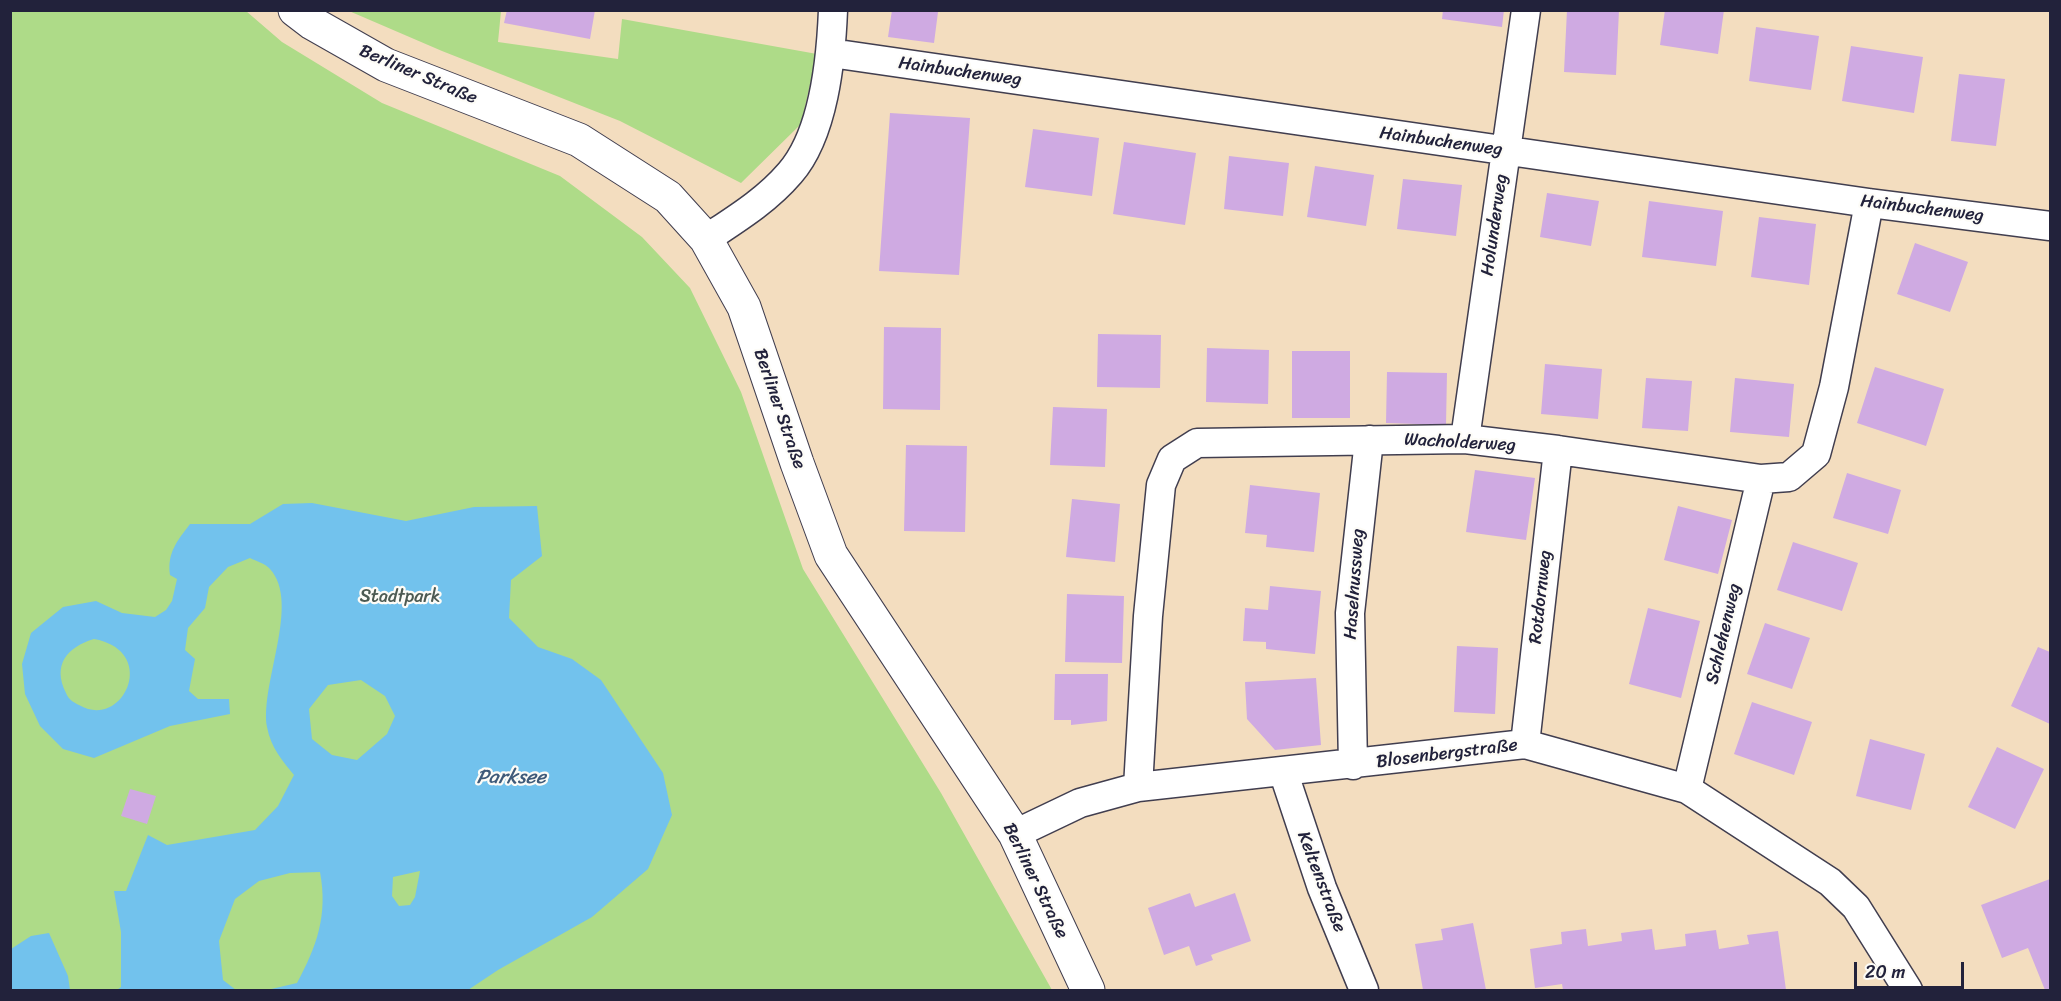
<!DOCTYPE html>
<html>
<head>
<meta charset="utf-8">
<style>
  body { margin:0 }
  #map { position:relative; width:2061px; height:1001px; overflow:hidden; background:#f3ddbf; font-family:Sriracha,sans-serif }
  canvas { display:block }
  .frame { position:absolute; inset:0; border:12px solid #22223b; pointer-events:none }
  .scale { position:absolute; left:1854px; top:962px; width:110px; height:27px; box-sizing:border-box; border:3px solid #22223b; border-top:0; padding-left:8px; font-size:18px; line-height:21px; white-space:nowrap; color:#22223b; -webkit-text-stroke:4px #fdfcf7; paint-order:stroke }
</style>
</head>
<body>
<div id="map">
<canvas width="2061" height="1001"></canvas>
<div class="frame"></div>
<div class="scale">20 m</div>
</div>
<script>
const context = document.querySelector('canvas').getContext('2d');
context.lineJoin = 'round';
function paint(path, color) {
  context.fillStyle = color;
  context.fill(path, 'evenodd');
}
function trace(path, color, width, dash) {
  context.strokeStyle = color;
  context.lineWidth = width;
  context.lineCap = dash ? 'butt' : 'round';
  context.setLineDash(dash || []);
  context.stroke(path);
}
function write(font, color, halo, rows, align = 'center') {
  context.font = font + ' Sriracha,sans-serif';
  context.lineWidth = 4.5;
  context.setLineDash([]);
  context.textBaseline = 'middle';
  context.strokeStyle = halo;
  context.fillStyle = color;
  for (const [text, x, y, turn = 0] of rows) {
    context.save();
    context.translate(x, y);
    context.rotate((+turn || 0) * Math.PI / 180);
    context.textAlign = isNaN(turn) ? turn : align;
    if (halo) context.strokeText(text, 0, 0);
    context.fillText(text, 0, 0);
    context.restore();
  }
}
const green = new Path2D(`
  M 10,11 L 246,11 L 282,42 L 382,103 L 560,176 L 642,237 L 690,288 L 741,392 L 803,569 L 941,793 L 1052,990 L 11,990 Z
  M 349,11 L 501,11 L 498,42 L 618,59 L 622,19 L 817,54 L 801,124 L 741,183 L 620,121 L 442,51 Z`);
const water = new Path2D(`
  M 312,503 L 406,521 L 474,507 L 537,506 L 542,556 L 511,580 L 509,618 L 538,647 L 572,659 L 601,680 L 663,773 L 672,815 L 648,869 L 592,917 L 498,970 L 468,990 L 267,990 L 297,983 C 317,946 328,915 320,872 L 290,873 L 259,881 L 235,899 L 219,941 L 223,980 L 236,990 L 117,990 L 121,987 L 121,932 L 114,891 L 126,891 L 148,835 L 167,845 L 255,830 L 278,806 L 294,775 C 282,760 271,748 267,727 C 260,683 301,603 270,569 C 266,564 256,561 250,558 L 228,567 L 209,587 L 205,608 L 188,628 L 185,650 L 195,659 L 189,691 L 198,699 L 229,699 L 230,714 L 170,726 L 94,758 L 63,749 L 40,726 L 25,694 L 22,664 L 31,633 L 63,607 L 96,601 L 122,613 L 155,617 L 166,610 L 172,601 L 177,579 L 170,575 C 167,553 177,541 190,524 L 250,524 L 283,504 ZM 94,639 C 160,651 123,731 79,705 C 73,702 69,700 66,693 C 52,665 67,647 94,639 ZM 361,680 L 385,696 L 395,716 L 387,734 L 357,760 L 332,755 L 312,739 L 309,709 L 328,685 ZM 420,871 L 415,897 L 410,905 L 399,906 L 392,896 L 393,877 Z
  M 49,933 L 68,976 L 70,990 L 11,990 L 11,949 L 31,936 Z`);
const building = new Path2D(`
  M 507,10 L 595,10 L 590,39 L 504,23 Z
  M 892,10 L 938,12 L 934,43 L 888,37 Z
  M 1443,10 L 1504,10 L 1502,27 L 1442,19 Z
  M 1567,10 L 1619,10 L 1616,75 L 1564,72 Z
  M 1665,10 L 1724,10 L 1718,54 L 1660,45 Z
  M 1756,27 L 1819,36 L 1811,90 L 1749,81 Z
  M 1851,46 L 1923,57 L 1914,113 L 1842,101 Z
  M 1959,74 L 2005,79 L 1996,146 L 1951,141 Z
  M 890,113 L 970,118 L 959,275 L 879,271 Z
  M 1033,129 L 1099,138 L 1092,196 L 1025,187 Z
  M 1124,142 L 1196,153 L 1185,225 L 1113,214 Z
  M 1229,156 L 1289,163 L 1283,216 L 1224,209 Z
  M 1315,166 L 1374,175 L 1366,226 L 1307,217 Z
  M 1403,179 L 1462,185 L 1456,236 L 1397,229 Z
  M 1547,193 L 1599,201 L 1591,246 L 1540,237 Z
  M 1649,201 L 1723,211 L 1716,266 L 1642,257 Z
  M 1759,217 L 1816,224 L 1809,285 L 1751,277 Z
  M 1915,243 L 1968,262 L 1950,312 L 1897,294 Z
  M 884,327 L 941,328 L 940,410 L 883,409 Z
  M 1098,334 L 1161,335 L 1160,388 L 1097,387 Z
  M 1207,348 L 1269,350 L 1268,404 L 1206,402 Z
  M 1292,351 L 1350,351 L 1350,418 L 1292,418 Z
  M 1545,364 L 1602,369 L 1598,419 L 1541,414 Z
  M 1875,367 L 1944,389 L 1926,446 L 1857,423 Z
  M 1387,372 L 1447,373 L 1446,425 L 1386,423 Z
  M 1646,378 L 1692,381 L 1688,431 L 1642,428 Z
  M 1735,378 L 1794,384 L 1789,437 L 1730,432 Z
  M 1053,407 L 1107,409 L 1105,467 L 1050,465 Z
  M 906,445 L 967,446 L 965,532 L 904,531 Z
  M 1475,470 L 1535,478 L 1526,540 L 1466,532 Z
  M 1847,473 L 1901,490 L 1888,534 L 1833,518 Z
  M 1250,485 L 1320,493 L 1314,552 L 1266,547 L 1267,535 L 1245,533 Z
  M 1072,499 L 1120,504 L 1115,562 L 1066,557 Z
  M 1678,506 L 1732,520 L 1718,574 L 1664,560 Z
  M 1793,542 L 1858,563 L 1842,611 L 1777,590 Z
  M 1270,586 L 1321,591 L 1315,654 L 1266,649 L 1266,642 L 1243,641 L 1245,608 L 1268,610 Z
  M 1067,594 L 1124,596 L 1122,663 L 1065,662 Z
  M 1648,608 L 1700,621 L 1681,698 L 1629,684 Z
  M 1765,623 L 1810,638 L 1792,689 L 1747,674 Z
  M 1457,646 L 1498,648 L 1495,714 L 1454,712 Z
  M 2038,647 L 2050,652 L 2050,724 L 2011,706 Z
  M 1055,674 L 1108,674 L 1107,721 L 1071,725 L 1071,720 L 1054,720 Z
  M 1316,678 L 1321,745 L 1275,750 L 1247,719 L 1245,682 Z
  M 1752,702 L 1812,722 L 1794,775 L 1734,754 Z
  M 1870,739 L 1925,754 L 1911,810 L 1856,796 Z
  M 1997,747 L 2044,769 L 2015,829 L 1968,807 Z
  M 130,789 L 156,796 L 147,824 L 121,816 Z
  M 2050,879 L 2050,990 L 2045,990 L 2028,948 L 2002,958 L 1981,905 Z
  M 1190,893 L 1195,907 L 1235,893 L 1251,941 L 1211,955 L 1213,960 L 1196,966 L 1189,946 L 1164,955 L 1148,908 Z
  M 1473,923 L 1486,990 L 1423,990 L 1415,944 L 1443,940 L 1441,929 Z
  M 1586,929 L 1588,946 L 1622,941 L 1621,933 L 1652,929 L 1655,950 L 1686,946 L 1685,934 L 1716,930 L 1719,949 L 1749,944 L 1747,935 L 1778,931 L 1786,990 L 1563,990 L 1562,984 L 1535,988 L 1530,949 L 1562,944 L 1561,932 Z`);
const minor = new Path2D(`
  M 831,53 L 1869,203 L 2050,226
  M 706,239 C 736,219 766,201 790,173 C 824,134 831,60 833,10
  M 1465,439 L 1526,10
  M 1525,744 L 1558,450
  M 1353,765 L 1350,613 L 1369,440
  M 1283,771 L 1322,888 L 1364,990
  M 1138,787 L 1148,616 L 1161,485 L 1172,459 L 1197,443 L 1465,439 L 1558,450 L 1761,479 L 1789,477 L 1816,454 L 1834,387 L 1869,203
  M 1687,789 L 1761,479
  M 1015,834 L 1080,803 L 1138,787 L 1525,744 L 1687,789 L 1830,882 L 1856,907 L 1908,990`);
const secondary = new Path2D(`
  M 295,10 L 312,23 L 386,65 L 579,140 L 668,197 L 706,239 L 744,307 L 797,463 L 831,555 L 1015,834 L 1088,990`);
const streetNames = [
  ["Hainbuchenweg",960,72,8],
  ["Berliner Straße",418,75,23],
  ["Hainbuchenweg",1441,142,8],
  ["Hainbuchenweg",1922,209,7],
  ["Holunderweg",1495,225,-82],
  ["Berliner Straße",779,409,71],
  ["Wacholderweg",1460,443,3],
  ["Haselnussweg",1355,584,-86],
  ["Rotdornweg",1541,597,-84],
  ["Schlehenweg",1724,634,-77],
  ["Blosenbergstraße",1447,754,-7],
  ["Berliner Straße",1035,881,64],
  ["Keltenstraße",1321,882,69]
];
const parkNames = [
  ["Stadtpark",400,597]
];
const waterNames = [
  ["Parksee",511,778]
];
paint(green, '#aedb88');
paint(water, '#72c2ed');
paint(building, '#cfaae2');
trace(minor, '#413e4f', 31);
trace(secondary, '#413e4f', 35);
trace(minor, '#fff', 28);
trace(secondary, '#fff', 33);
write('18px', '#22223b', '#fdfcf7', streetNames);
write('18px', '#4c5a52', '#fdfcf7', parkNames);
write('italic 20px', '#3e5a79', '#fdfcf7', waterNames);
</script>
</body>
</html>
